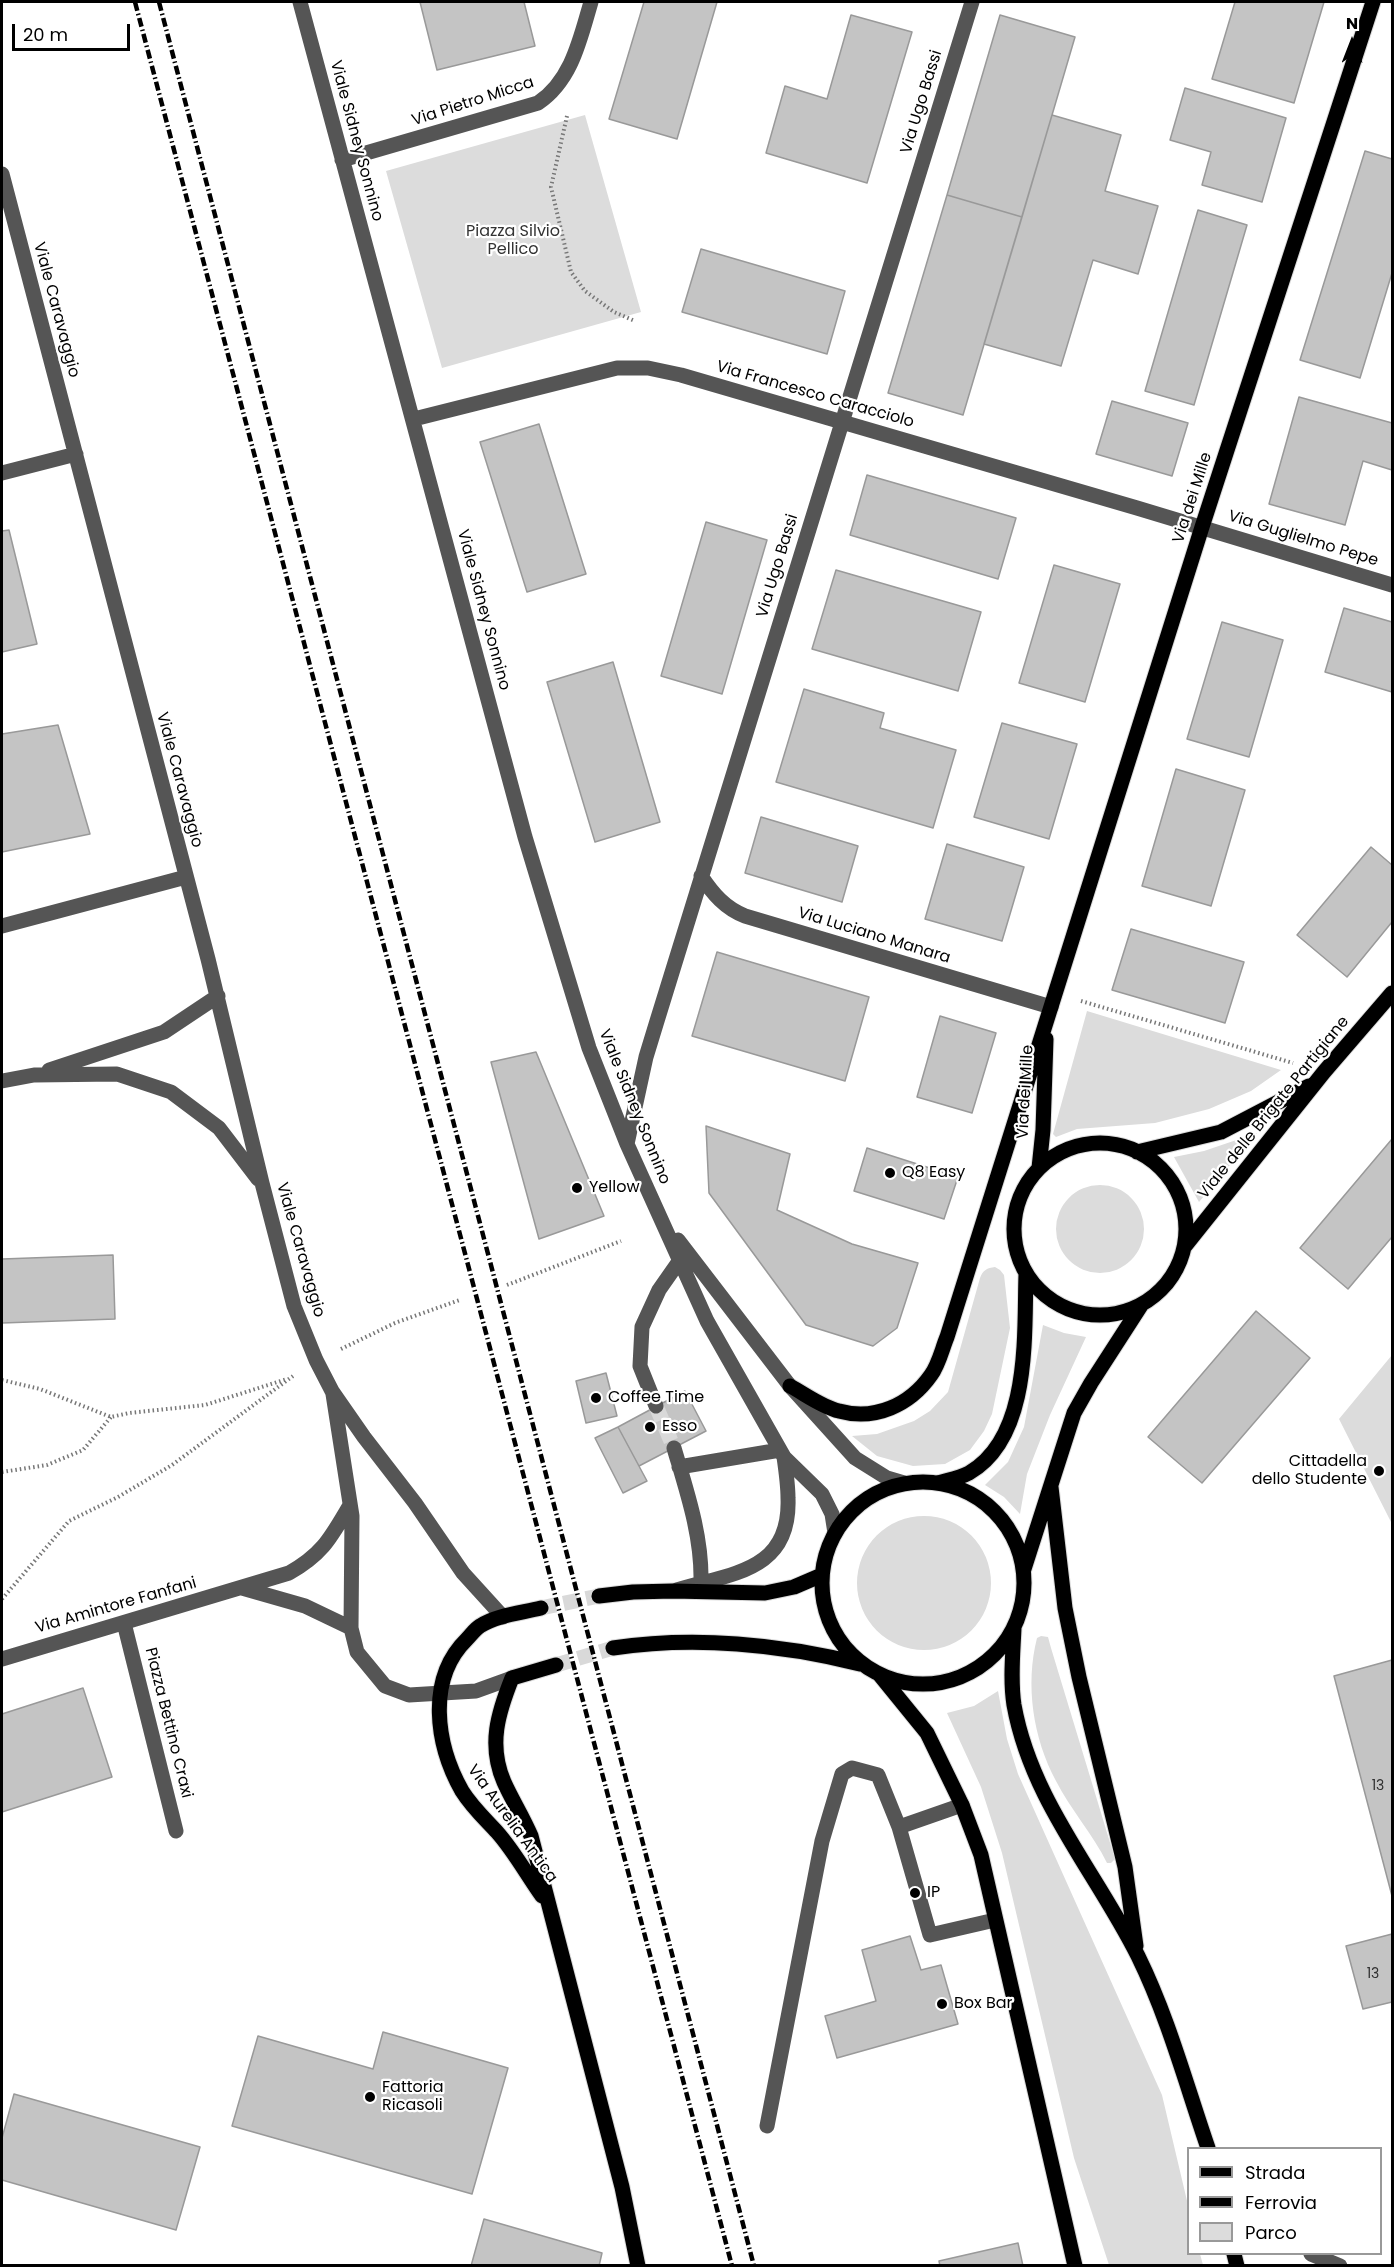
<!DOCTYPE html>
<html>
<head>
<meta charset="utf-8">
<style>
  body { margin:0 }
  #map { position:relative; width:1394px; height:2267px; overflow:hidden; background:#fff; font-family:Poppins,sans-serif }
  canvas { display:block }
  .frame { position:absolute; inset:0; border:3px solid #000; pointer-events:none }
  .legend { position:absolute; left:1187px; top:2147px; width:195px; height:108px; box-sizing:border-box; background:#fff; border:2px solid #999; margin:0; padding:8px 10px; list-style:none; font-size:18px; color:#000 }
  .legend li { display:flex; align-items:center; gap:12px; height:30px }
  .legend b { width:30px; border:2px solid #999 }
  .north { position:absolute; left:1322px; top:12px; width:60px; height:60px; -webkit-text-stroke:4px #fff; paint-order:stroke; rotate:0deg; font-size:16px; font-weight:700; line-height:24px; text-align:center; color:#000 }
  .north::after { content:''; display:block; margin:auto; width:21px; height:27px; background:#000; clip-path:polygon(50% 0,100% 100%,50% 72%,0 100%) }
  .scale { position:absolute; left:12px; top:24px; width:118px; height:27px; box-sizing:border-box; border:3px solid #000; border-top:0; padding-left:8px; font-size:18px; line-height:21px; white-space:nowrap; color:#000; -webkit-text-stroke:4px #fff; paint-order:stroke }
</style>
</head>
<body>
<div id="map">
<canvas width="1394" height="2267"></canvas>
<div class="frame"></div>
<ul class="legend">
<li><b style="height:8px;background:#000"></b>Strada</li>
<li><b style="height:8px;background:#000"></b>Ferrovia</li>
<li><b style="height:16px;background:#dcdcdc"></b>Parco</li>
</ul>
<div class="north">N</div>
<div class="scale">20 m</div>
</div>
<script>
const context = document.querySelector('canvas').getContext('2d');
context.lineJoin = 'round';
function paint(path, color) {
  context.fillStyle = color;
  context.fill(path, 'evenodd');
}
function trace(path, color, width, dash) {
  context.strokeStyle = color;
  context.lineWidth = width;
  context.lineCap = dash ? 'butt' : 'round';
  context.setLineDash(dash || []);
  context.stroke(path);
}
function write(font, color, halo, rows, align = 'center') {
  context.font = font + ' Poppins,sans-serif';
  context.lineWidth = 4.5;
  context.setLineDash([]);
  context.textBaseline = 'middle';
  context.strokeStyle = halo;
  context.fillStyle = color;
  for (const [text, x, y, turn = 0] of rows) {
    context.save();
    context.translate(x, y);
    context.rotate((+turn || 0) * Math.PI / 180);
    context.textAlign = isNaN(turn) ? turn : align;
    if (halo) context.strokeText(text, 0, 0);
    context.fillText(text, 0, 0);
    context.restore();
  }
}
const green = new Path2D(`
  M 585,115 L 641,312 L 442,368 L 386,171 Z
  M 1087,1011 L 1281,1070 L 1251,1091 L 1209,1109 L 1155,1123 L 1077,1129 L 1056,1137 L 1053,1134 Z
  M 1257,1133 L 1199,1202 L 1174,1157 L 1204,1151 Z
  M1056 1229a44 44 0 1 1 88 0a44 44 0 1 1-88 0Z
  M 995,1267 L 1000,1270 L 1004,1275 L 1010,1328 L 992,1414 L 984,1431 L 970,1450 L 945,1464 L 913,1466 L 877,1456 L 852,1436 L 877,1434 L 914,1421 L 930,1411 L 948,1392 L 980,1278 C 983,1270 987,1268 995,1267 Z
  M 1043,1325 L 1064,1333 L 1086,1337 L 1050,1415 L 1027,1474 L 1020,1514 L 1004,1497 L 985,1485 L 1008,1462 L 1024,1427 Z
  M 1392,1355 L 1392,1524 L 1339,1419 Z
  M857 1583a67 67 0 1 1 134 0a67 67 0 1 1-134 0Z
  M 1041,1636 L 1048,1637 L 1051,1648 L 1115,1859 L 1111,1863 L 1107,1863 C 1093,1834 1070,1809 1056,1781 C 1033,1738 1025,1685 1037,1638 Z
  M 998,1691 L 1007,1739 L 1018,1774 L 1162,2095 L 1188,2205 L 1188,2254 L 1200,2254 L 1203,2265 L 1109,2265 L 1074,2158 L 1002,1853 L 981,1787 L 947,1713 L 974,1706 Z`);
const building = new Path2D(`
  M 420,2 L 524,2 L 535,46 L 437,70 Z
  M 644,2 L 717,2 L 677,139 L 609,119 Z
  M 1235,2 L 1324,2 L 1294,103 L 1212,79 Z
  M 851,15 L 912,32 L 867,183 L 766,153 L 785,86 L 827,99 Z
  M 1000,15 L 1075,37 L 1022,217 L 947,195 Z
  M 1185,88 L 1286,118 L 1262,202 L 1202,185 L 1211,152 L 1170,140 Z
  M 1052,115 L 1121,135 L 1105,191 L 1158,206 L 1138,274 L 1093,260 L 1061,366 L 984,344 Z
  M 1365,151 L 1392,159 L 1392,273 L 1360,378 L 1300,360 Z
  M 947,195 L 1022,217 L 963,415 L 888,393 Z
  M 1198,210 L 1247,225 L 1194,405 L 1145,391 Z
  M 701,249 L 845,291 L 827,354 L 682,312 Z
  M 1299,397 L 1392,423 L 1392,470 L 1363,461 L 1345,525 L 1269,504 Z
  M 1112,401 L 1188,423 L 1172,476 L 1096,454 Z
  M 539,424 L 586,574 L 527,592 L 480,442 Z
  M 867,475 L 1016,518 L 998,579 L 850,535 Z
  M 706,522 L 767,540 L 722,694 L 661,676 Z
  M 9,530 L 37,644 L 2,652 L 2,531 Z
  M 1054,565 L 1120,584 L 1085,702 L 1019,683 Z
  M 836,570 L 981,612 L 958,691 L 812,649 Z
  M 1344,608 L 1392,622 L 1392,692 L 1325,672 Z
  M 1222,622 L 1283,640 L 1249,757 L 1187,739 Z
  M 613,662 L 660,822 L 595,842 L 547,682 Z
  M 804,689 L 884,713 L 880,728 L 956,750 L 933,828 L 776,782 Z
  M 1002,723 L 1077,744 L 1049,839 L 974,817 Z
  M 58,725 L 90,834 L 2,852 L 2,734 Z
  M 1176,769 L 1245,790 L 1211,906 L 1142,886 Z
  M 761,817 L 858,846 L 842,902 L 745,873 Z
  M 947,844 L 1024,867 L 1002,941 L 925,919 Z
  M 1371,847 L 1392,865 L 1392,922 L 1347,977 L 1297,935 Z
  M 1131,929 L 1244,962 L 1225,1023 L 1112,990 Z
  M 717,952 L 869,997 L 845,1081 L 692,1036 Z
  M 940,1016 L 996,1033 L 972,1113 L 917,1097 Z
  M 536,1052 L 604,1216 L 539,1239 L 491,1062 Z
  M 706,1126 L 790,1154 L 777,1210 L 852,1244 L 918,1263 L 897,1328 L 873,1346 L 806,1325 L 709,1193 Z
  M 1392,1139 L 1392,1237 L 1348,1289 L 1300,1248 Z
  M 867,1148 L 958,1177 L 944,1219 L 854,1191 Z
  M 113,1255 L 115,1319 L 2,1323 L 2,1259 Z
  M 1256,1311 L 1310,1358 L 1202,1483 L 1148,1437 Z
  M 606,1373 L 617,1416 L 586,1423 L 576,1381 Z
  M 685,1391 L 706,1431 L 639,1466 L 618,1427 Z
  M 618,1427 L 647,1481 L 623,1493 L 595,1438 Z
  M 1392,1660 L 1392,1896 L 1334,1676 Z
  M 83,1688 L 112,1777 L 2,1812 L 2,1714 Z
  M 1392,1934 L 1392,2002 L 1363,2009 L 1346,1946 Z
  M 910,1936 L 921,1970 L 941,1965 L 958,2024 L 837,2058 L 825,2016 L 876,2001 L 862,1950 Z
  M 383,2032 L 508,2068 L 472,2194 L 232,2126 L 258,2036 L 373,2069 Z
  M 14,2094 L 200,2147 L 176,2230 L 2,2180 L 2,2138 Z
  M 484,2219 L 602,2253 L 599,2266 L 471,2266 Z
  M 1018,2243 L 1023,2266 L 940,2266 L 939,2261 Z`);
const minorTunnel = new Path2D(`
  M 656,1406 L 674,1448`);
const majorTunnel = new Path2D(`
  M 541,1608 L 599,1596
  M 556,1665 L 613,1648`);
const path = new Path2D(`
  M 567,116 L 551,187 L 571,272 L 585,291 L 614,312 L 635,321
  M 1081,1001 L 1293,1063
  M 507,1285 L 621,1241
  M 341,1349 L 395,1323 L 460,1300
  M 2,1380 L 40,1389 L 111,1417 L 129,1413 L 205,1405 L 287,1379
  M 2,1472 L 47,1465 L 83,1450 L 111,1417
  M 2,1599 L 69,1521 L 118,1497 L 172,1465 L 293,1376`);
const minor = new Path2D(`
  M 300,2 L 525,837 L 589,1048 L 627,1144 L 707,1321 L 784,1457 L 822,1494 L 832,1514 L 835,1533
  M 342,160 L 538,103 C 572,80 580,39 591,2
  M 2,174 L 208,959 L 262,1183 L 294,1306 L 316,1360 L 332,1391 L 364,1437 L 415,1503 L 463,1573 L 503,1617
  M 414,419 L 617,368 L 648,368 L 681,375 L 1137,508 L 1392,585
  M 2,473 L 76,454
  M 701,876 C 713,894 725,908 745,916 L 1051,1007
  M 2,926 L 186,877
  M 49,1070 L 164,1032 L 218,996
  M 2,1081 L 34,1075 L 117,1074 L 171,1092 L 219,1128 L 258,1179
  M 627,1144 L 646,1057 L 657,1021 L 972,2
  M 678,1240 L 790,1386 L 855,1458 L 887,1478 L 904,1483
  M 333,1394 L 352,1516 L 351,1628 L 357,1652 L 385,1686 L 409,1695 L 476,1691 L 512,1678
  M 656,1406 L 640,1366 L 642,1327 L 659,1290 L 680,1260
  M 674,1448 C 687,1492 702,1536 701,1582
  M 679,1467 L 780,1450
  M 242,1588 L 305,1606 L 351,1628
  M 677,1590 C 731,1573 791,1572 788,1498 C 788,1485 786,1471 784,1457
  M 124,1623 L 176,1831
  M 2,1659 L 289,1573 C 323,1554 331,1537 350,1505
  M 899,1827 L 930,1935 L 995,1920
  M 767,2126 L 822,1841 L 842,1774 L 852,1768 L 878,1775 L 899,1827 L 962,1805
  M 1311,2254 L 1340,2266`);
const major = new Path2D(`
  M1014 1229a86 86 0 1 1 172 0a86 86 0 1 1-172 0Z
  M 1137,1152 L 1221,1132 L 1309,1086
  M 1039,1168 L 1043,1130 L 1046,1039
  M 1185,1246 L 1324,1072 L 1392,993
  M 790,1386 C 805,1394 822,1407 839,1411 C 875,1421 910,1405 931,1375 C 939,1364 942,1349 947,1337 L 1202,527 L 1373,2
  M822 1583a101 101 0 1 1 202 0a101 101 0 1 1-202 0Z
  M 938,1483 C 948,1480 960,1478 969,1473 C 1031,1437 1024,1336 1026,1274
  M 1051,1487 L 1065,1608 L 1079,1677 L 1125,1867 L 1136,1946
  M 1024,1569 L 1074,1413 L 1091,1383 L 1142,1304
  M 599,1596 L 633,1592 L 673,1591 L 765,1593 L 794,1587 L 822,1575
  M 541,1608 C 521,1613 497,1615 480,1626 C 475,1629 471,1635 467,1639 C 426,1679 436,1745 462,1791 C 472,1807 485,1819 497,1832 C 514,1851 527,1875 542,1896
  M 1014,1628 C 1013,1653 1010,1679 1014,1705 C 1031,1800 1096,1872 1138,1956 C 1168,2017 1186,2084 1208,2148
  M 613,1648 C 694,1636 781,1644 860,1664
  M 556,1665 L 512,1678 C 498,1713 488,1745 504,1782 C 512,1800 523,1817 531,1836 L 622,2187 L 638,2266
  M 879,1674 L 927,1733 L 962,1805 L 981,1855 L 1075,2266
  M 1234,2254 L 1237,2266`);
const rail = new Path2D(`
  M 135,2 L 732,2266
  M 159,2 L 754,2266`);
const markers = [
  [890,1173,6,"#000"],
  [577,1188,6,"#000"],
  [596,1398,6,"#000"],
  [650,1427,6,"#000"],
  [1379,1471,6,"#000"],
  [915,1893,6,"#000"],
  [942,2004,6,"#000"],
  [370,2097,6,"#000"]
];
const numberNames = [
  ["13",1378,1786],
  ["13",1373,1974]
];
const streetNames = [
  ["Via Pietro Micca",473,102,-18],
  ["Via Ugo Bassi",922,102,-73],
  ["Viale Sidney Sonnino",356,141,75],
  ["Viale Caravaggio",56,310,75],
  ["Via Francesco Caracciolo",815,395,16],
  ["Via dei Mille",1193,498,-72],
  ["Via Guglielmo Pepe",1303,539,17],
  ["Via Ugo Bassi",778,566,-73],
  ["Viale Sidney Sonnino",483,610,75],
  ["Viale Caravaggio",179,780,75],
  ["Via Luciano Manara",874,936,17],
  ["Via dei Mille",1026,1092,-87],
  ["Viale Sidney Sonnino",634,1107,68],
  ["Viale delle Brigate Partigiane",1274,1108,-51],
  ["Viale Caravaggio",300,1250,74],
  ["Via Amintore Fanfani",116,1606,-16],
  ["Piazza Bettino Craxi",168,1723,76],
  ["Via Aurelia Antica",512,1824,54]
];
const parkNames = [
  ["Piazza Silvio",513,232],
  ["Pellico",513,250]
];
const poiNames = [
  ["Q8 Easy",902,1173],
  ["Yellow",589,1188],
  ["Coffee Time",608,1398],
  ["Esso",662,1427],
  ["Cittadella",1367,1462,"right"],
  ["dello Studente",1367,1480,"right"],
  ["IP",927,1893],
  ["Box Bar",954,2004],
  ["Fattoria",382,2088],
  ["Ricasoli",382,2106]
];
paint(green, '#dcdcdc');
paint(building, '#c4c4c4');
trace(building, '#999', 1.5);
trace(minorTunnel, '#d9d9d9', 15, [15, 8]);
trace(majorTunnel, '#d9d9d9', 15, [15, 8]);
trace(major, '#dbdbdb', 17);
trace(path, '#777', 4, [1.5, 3]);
trace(minor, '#555', 15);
trace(major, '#000', 15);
trace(rail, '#000', 4.5, [9, 3, 1.5, 3]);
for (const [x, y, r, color] of markers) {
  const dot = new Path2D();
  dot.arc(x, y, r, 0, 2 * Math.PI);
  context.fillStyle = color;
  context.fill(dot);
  trace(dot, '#fff', 2);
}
write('14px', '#313131', null, numberNames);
write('16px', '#000', '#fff', streetNames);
write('16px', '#333', '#fff', parkNames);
write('16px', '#000', '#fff', poiNames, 'left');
</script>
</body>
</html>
